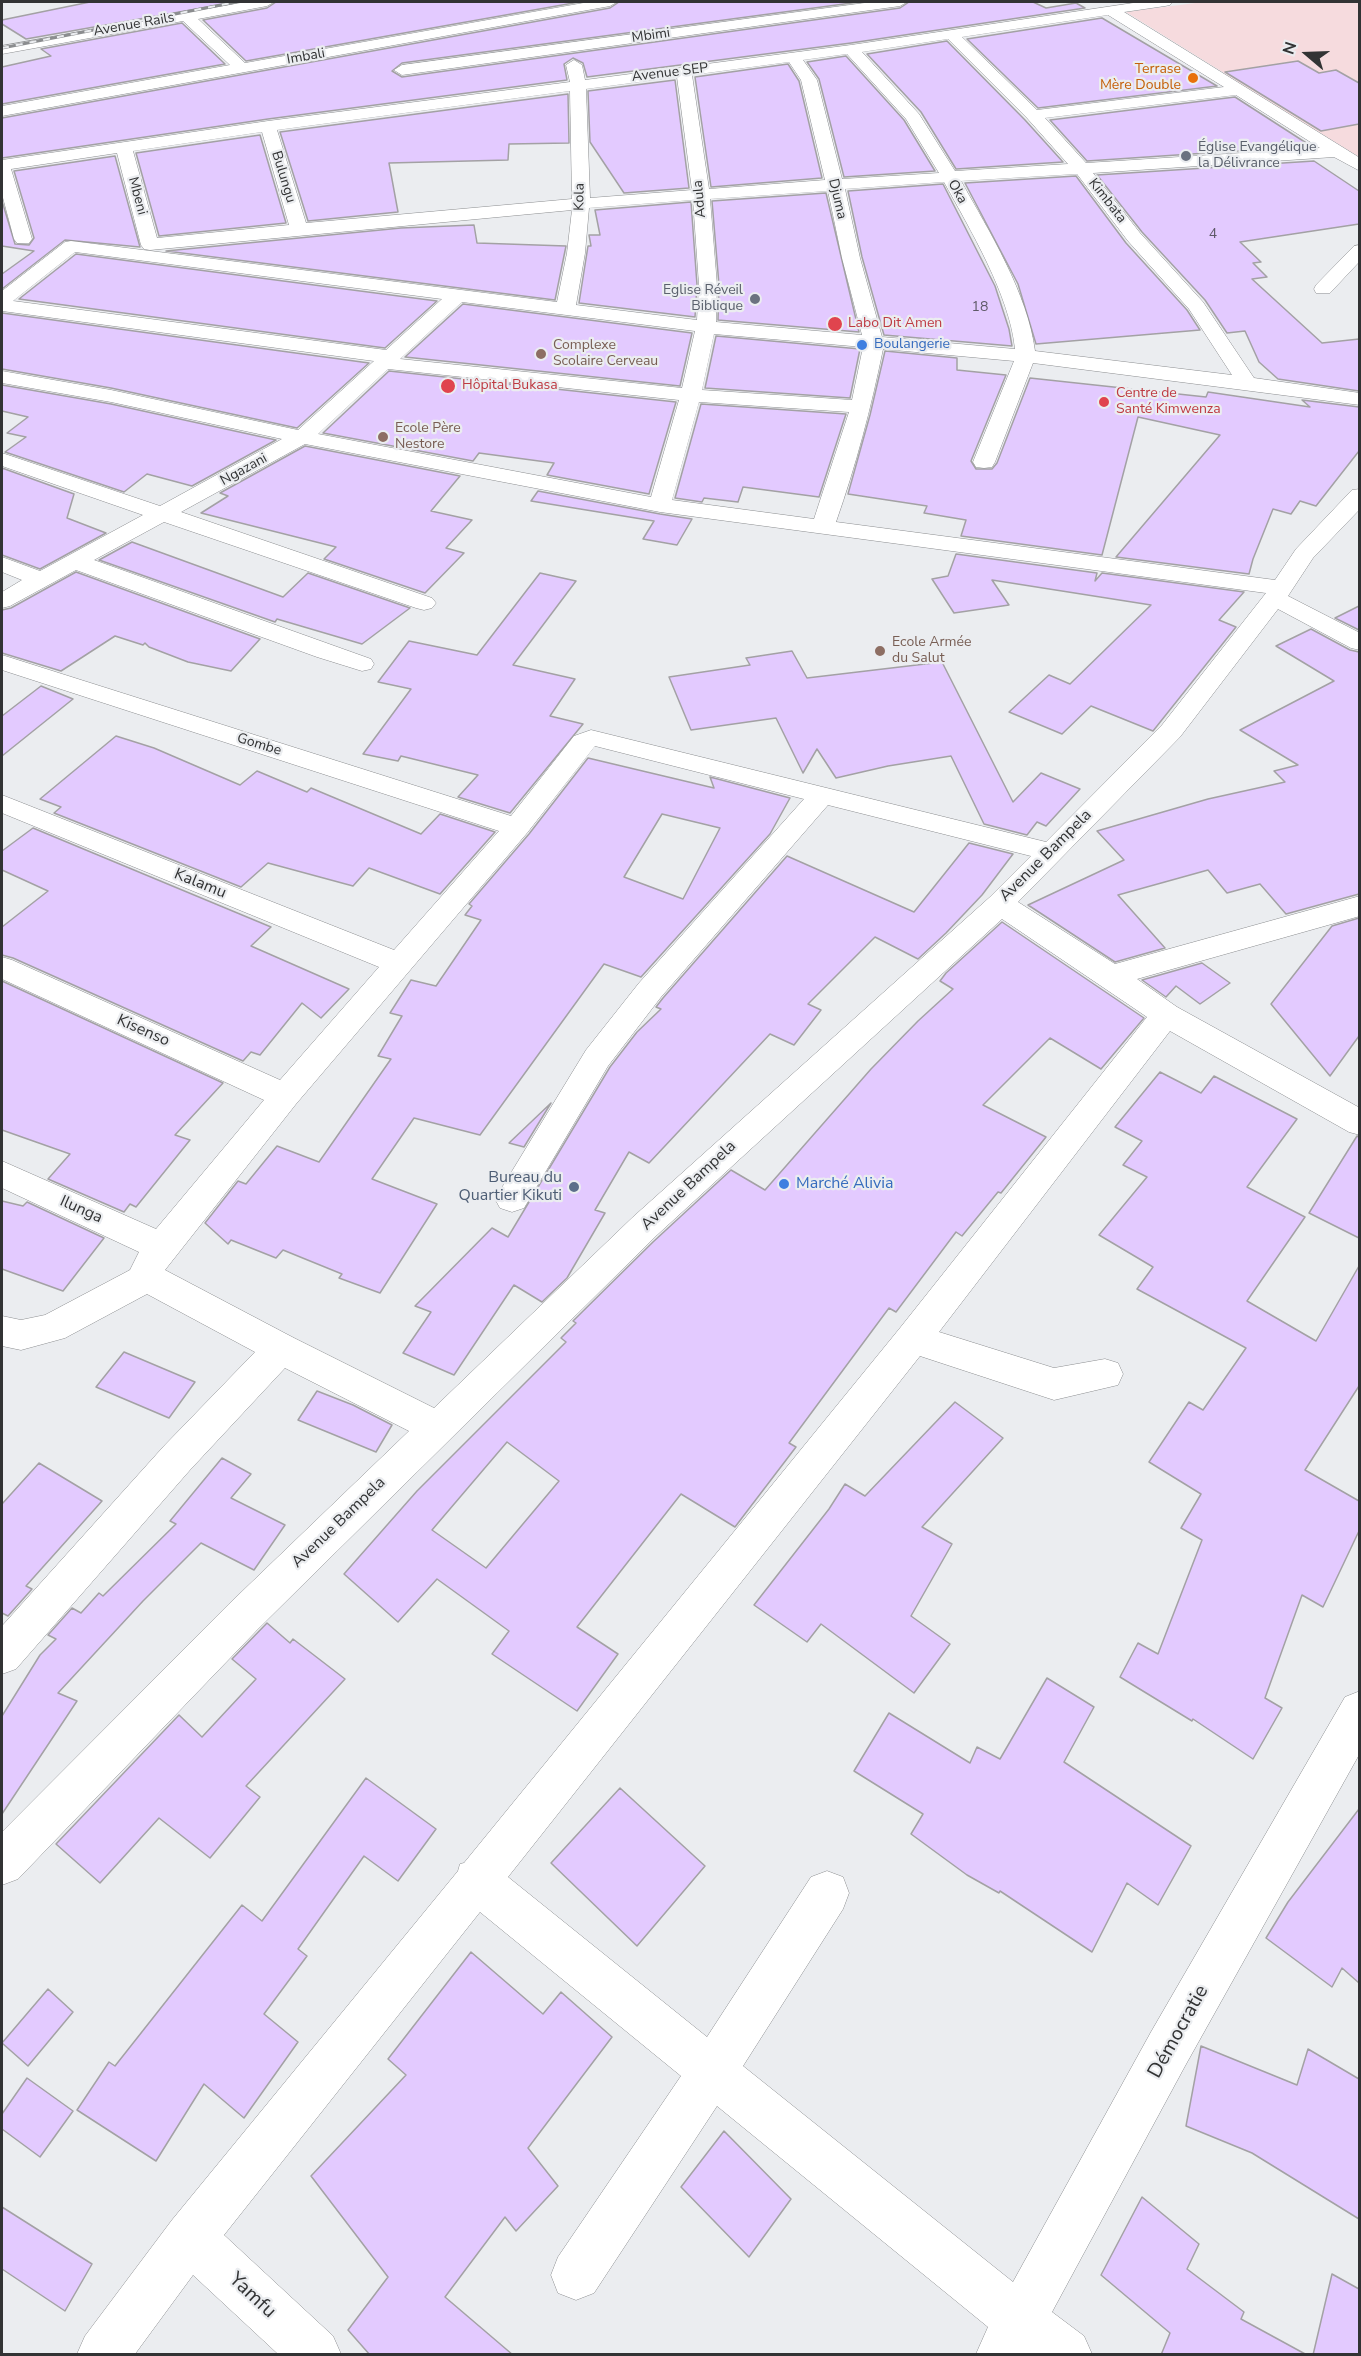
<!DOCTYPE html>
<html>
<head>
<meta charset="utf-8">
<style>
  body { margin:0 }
  #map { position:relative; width:1361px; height:2356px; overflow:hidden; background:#ebedf0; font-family:"Nunito Sans",sans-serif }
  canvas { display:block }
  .frame { position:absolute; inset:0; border:3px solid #323334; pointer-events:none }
  .north { position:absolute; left:1277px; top:24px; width:60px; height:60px; -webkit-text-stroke:4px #ebedf0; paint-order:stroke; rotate:289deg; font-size:16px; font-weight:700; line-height:24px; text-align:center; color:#323334 }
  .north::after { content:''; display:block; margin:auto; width:21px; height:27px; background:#323334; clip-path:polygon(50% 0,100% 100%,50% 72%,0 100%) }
</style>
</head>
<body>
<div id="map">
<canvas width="1361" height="2356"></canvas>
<div class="frame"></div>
<div class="north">N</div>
</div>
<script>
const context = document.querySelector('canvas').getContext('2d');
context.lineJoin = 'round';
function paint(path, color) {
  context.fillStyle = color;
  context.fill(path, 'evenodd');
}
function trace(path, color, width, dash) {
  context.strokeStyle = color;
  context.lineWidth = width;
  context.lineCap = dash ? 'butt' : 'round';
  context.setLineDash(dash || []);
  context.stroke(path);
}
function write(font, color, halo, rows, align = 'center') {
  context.font = font + ' "Nunito Sans",sans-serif';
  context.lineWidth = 4.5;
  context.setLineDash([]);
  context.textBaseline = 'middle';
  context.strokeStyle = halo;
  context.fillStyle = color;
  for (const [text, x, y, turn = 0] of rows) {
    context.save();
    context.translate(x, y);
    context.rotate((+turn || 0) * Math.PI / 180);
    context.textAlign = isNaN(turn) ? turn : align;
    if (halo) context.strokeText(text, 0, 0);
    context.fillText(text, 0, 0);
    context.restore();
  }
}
const industrial = new Path2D(`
  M 1203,2 L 1359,2 L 1359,157 L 1126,12 Z`);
const building = new Path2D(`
  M 90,2 L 236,2 L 26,39 L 2,24 L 2,20 Z
  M 276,2 L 579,2 L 246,61 L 203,20 L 267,8 Z
  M 619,2 L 859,2 L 402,63 L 392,71 L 402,77 L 900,8 L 909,2 L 1033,2 L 1046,8 L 1076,3 L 1085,8 L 851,43 L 587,77 L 583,63 L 573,58 L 564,64 L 567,80 L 268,119 L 2,158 L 2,118 L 610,8 Z
  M 1102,18 L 1217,86 L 1038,108 L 967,39 Z
  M 182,23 L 225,64 L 2,104 L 2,67 L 51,56 L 41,49 Z
  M 947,41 L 1025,120 L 1063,162 L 956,169 L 921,112 L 867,54 Z
  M 846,56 L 904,120 L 935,171 L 844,177 L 819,79 L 807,62 Z
  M 1298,61 L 1319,73 L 1336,70 L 1359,83 L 1359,124 L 1321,131 L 1225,72 Z
  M 788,64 L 799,81 L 822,178 L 711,187 L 695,77 Z
  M 675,80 L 689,188 L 624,193 L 590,142 L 588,91 Z
  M 568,94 L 569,143 L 509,144 L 508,160 L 389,163 L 398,212 L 308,221 L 280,132 Z
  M 1235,97 L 1311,146 L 1087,161 L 1050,120 Z
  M 260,135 L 286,223 L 159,236 L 136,153 Z
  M 115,156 L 140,247 L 65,240 L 2,289 L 2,274 L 34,251 L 2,246 L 2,201 L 15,244 L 29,245 L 34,238 L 14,171 Z
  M 1314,161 L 1359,191 L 1359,224 L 1240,242 L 1261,262 L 1253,263 L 1267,277 L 1252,279 L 1322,343 L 1359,339 L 1359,391 L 1278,379 L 1259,362 L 1245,331 L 1227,333 L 1205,300 L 1142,232 L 1097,175 Z
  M 1076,176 L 1126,243 L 1187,310 L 1200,330 L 1036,344 L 1018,284 L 965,183 Z
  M 943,184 L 995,286 L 1009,329 L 1012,346 L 884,335 L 862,257 L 848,191 Z
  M 826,193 L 859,332 L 718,320 L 719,285 L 712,201 Z
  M 691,202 L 697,285 L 695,317 L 579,303 L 588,246 L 591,246 L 589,235 L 600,235 L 595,210 Z
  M 474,225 L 477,243 L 566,246 L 555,300 L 166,251 L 401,228 Z
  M 76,254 L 437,301 L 385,348 L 19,299 Z
  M 463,304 L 692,333 L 680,386 L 405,357 Z
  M 2,313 L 369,363 L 297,428 L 111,388 L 2,369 Z
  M 716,336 L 860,349 L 850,398 L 705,388 Z
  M 885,351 L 957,358 L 957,370 L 1006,375 L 971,461 L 976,469 L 992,469 L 997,463 L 1030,378 L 1206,397 L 1208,392 L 1310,407 L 1302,400 L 1359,407 L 1359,451 L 1316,506 L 1300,501 L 1291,514 L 1273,509 L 1253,559 L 1249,574 L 1116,557 L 1220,435 L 1138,417 L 1102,555 L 961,536 L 966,520 L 924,513 L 927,506 L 848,494 L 870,415 Z
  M 389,371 L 676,402 L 649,494 L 547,475 L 554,463 L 479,453 L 473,461 L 323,433 Z
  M 2,385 L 111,404 L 276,440 L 192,486 L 147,474 L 124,492 L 5,452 L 26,437 L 7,433 L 28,417 L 2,411 Z
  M 701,404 L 846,414 L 819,497 L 743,487 L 738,502 L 704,498 L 702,502 L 675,498 Z
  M 305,446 L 460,476 L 431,511 L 472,520 L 446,548 L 464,553 L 425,593 L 324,559 L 336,547 L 201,513 L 228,496 L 220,493 Z
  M 2,468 L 74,494 L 67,518 L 106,533 L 40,569 L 2,555 Z
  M 538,491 L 660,514 L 692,519 L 677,545 L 643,539 L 654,521 L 531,501 Z
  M 132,542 L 283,597 L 308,573 L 410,608 L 362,644 L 277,619 L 275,622 L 99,560 Z
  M 956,554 L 1097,573 L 1095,581 L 1102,573 L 1244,592 L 1219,620 L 1236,627 L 1153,731 L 1091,706 L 1062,734 L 1009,712 L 1049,675 L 1070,684 L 1151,605 L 992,580 L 1009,605 L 954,613 L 932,579 L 948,576 Z
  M 76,572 L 260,639 L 231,671 L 188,662 L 149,647 L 145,643 L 143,645 L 115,636 L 61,671 L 2,653 L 2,610 L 11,608 Z
  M 540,573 L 576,581 L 513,665 L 575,679 L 550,716 L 583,724 L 510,813 L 458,797 L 478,775 L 401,756 L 398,761 L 363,754 L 411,689 L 378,682 L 409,641 L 477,655 Z
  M 1359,606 L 1359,630 L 1335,618 Z
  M 1311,629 L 1350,650 L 1359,652 L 1359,894 L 1286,914 L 1260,884 L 1227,893 L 1208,870 L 1118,895 L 1165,948 L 1115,962 L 1028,905 L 1124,860 L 1097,831 L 1208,799 L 1285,782 L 1274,771 L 1298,765 L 1240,730 L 1334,681 L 1276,646 Z
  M 792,651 L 807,678 L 942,662 L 1013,802 L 1041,773 L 1080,789 L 1046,826 L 1037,822 L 1027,835 L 984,824 L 951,756 L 888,766 L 836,778 L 817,749 L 803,773 L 776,718 L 691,730 L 669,677 L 750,665 L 746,658 Z
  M 41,686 L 73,699 L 2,756 L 2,716 Z
  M 116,736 L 154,748 L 240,785 L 257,771 L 307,792 L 311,788 L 421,834 L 440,814 L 495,832 L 440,894 L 369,868 L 353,886 L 268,863 L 241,887 L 54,813 L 61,807 L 40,799 Z
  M 588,758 L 714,788 L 710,777 L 790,798 L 770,834 L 641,977 L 604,964 L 480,1135 L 414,1118 L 372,1179 L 437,1204 L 380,1293 L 339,1278 L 342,1274 L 283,1250 L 276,1258 L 231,1240 L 228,1244 L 205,1223 L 238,1181 L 246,1184 L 277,1146 L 319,1162 L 391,1059 L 378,1056 L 402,1016 L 390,1013 L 411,980 L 436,986 L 481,920 L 465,915 L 472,906 L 469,904 L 529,834 ZM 662,814 L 720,828 L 683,899 L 624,877 Z
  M 33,828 L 271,927 L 251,946 L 349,989 L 321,1018 L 302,1003 L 260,1055 L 251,1052 L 243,1061 L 13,958 L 2,955 L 2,927 L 48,891 L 2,870 L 2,851 Z
  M 969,843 L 1013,854 L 982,895 L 946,933 L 918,959 L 875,937 L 808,1004 L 821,1010 L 794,1045 L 770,1034 L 649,1163 L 629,1152 L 595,1210 L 605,1213 L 567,1278 L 542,1302 L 514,1285 L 454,1375 L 403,1353 L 431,1312 L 415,1306 L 492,1228 L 508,1237 L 610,1067 L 637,1032 L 661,1009 L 656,1007 L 663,998 L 787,856 L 914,912 Z
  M 1359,918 L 1359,1036 L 1330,1076 L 1271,1004 L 1332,926 Z
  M 1002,922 L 1144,1018 L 1101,1069 L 1050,1038 L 983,1105 L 1046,1137 L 1001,1193 L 998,1192 L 962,1236 L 956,1232 L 896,1312 L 889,1308 L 789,1443 L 796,1447 L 735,1527 L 681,1494 L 577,1627 L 618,1654 L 577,1711 L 492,1654 L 509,1631 L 437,1579 L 398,1622 L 344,1574 L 417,1491 L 566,1342 L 561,1338 L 576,1323 L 573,1321 L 653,1242 L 731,1170 L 765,1190 L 871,1069 L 918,1021 L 953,989 L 940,981 L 946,973 ZM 507,1442 L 559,1481 L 486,1568 L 432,1530 Z
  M 1202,963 L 1230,983 L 1200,1004 L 1176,986 L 1166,997 L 1142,980 Z
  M 2,981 L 223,1083 L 175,1135 L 190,1140 L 136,1207 L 130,1204 L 124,1212 L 48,1179 L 70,1154 L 2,1130 Z
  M 1160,1072 L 1201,1093 L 1214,1076 L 1297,1119 L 1247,1187 L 1305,1217 L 1247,1301 L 1316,1341 L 1359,1266 L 1359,1386 L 1305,1470 L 1359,1501 L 1359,1531 L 1323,1607 L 1302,1595 L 1265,1698 L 1282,1708 L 1253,1759 L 1193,1719 L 1192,1721 L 1120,1677 L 1138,1643 L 1158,1654 L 1202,1540 L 1181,1528 L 1201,1494 L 1149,1462 L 1189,1402 L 1203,1410 L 1246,1348 L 1137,1289 L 1153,1267 L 1099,1235 L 1147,1177 L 1123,1165 L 1142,1141 L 1115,1127 Z
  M 551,1103 L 524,1147 L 509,1143 Z
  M 1357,1136 L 1359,1137 L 1359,1238 L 1309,1213 Z
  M 2,1201 L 23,1206 L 27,1202 L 104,1238 L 63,1291 L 2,1269 Z
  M 124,1352 L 195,1382 L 169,1418 L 96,1387 Z
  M 317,1391 L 353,1405 L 392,1425 L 376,1452 L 298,1420 Z
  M 955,1402 L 1003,1438 L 922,1527 L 952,1544 L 911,1616 L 950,1644 L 914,1693 L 821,1624 L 807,1642 L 754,1605 L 829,1509 L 845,1484 L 865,1496 Z
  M 222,1458 L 251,1474 L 231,1498 L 285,1525 L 254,1570 L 201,1543 L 143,1601 L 58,1693 L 77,1701 L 2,1814 L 2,1716 L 40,1655 L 56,1639 L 48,1635 L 72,1608 L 81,1613 L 99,1593 L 103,1596 L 176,1524 L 170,1521 Z
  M 39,1463 L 102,1501 L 26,1586 L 32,1589 L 8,1616 L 2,1613 L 2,1504 Z
  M 267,1623 L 290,1643 L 293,1639 L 345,1679 L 246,1786 L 260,1797 L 210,1858 L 159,1818 L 100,1883 L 56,1844 L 179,1715 L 202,1737 L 256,1679 L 232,1659 Z
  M 1047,1678 L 1094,1707 L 1064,1762 L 1191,1846 L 1158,1905 L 1127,1883 L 1092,1952 L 1000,1891 L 999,1893 L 967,1875 L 911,1834 L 923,1814 L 854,1771 L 889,1713 L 970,1763 L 977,1747 L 1000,1759 Z
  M 366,1778 L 436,1829 L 398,1881 L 364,1856 L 298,1949 L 307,1956 L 264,2014 L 298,2042 L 244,2118 L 204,2084 L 156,2161 L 77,2110 L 109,2062 L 115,2066 L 242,1905 L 262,1921 Z
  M 620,1788 L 705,1866 L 637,1946 L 551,1863 Z
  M 1359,1809 L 1359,1983 L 1342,1968 L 1332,1987 L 1266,1938 L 1288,1902 Z
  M 471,1952 L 543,2014 L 561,1992 L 612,2037 L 528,2148 L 558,2186 L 516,2231 L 505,2217 L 445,2297 L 513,2355 L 370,2355 L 348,2330 L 388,2277 L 311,2176 L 406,2075 L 388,2059 Z
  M 48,1989 L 73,2012 L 28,2066 L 2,2043 Z
  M 1201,2046 L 1297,2085 L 1308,2049 L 1359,2079 L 1359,2219 L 1252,2153 L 1186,2126 Z
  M 27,2078 L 73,2111 L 40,2157 L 2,2129 L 2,2114 Z
  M 724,2131 L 791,2199 L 749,2257 L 681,2187 Z
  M 1142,2197 L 1199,2244 L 1187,2269 L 1244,2312 L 1241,2319 L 1307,2355 L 1161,2355 L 1170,2333 L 1101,2275 Z
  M 2,2207 L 92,2264 L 65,2311 L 2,2269 Z
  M 1332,2274 L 1359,2289 L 1359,2355 L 1313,2355 Z`);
const minor = new Path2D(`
  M 246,2 L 274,2 L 267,6 L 198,19 L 245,63 L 589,2 L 617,2 L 610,6 L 2,116 L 2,106 L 230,65 L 183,21 L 2,54 L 2,46 Z
  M 872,2 L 907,2 L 900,6 L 402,75 L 394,70 L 402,65 Z
  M 1140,2 L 1172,2 L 1170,5 L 1165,6 L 1124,12 L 1360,158 L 1360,171 L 1334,157 L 1093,173 L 1140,233 L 1203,302 L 1254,378 L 1360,393 L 1360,405 L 1033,363 L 995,462 L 992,467 L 984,468 L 976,467 L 973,462 L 1014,361 L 883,349 C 871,408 856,465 836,522 L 1275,580 L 1296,549 L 1352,490 L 1360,489 L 1360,509 L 1313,558 L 1288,596 L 1360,633 L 1360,650 L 1351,648 L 1278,609 L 1180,737 L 1018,902 L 1115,964 L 1360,896 L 1360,916 L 1137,979 L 1177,1007 L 1360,1108 L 1360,1135 L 1349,1132 L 1170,1031 L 939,1332 L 1054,1368 L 1105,1359 L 1118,1363 L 1123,1374 L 1118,1385 L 1054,1400 L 920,1356 L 508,1877 L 707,2037 L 811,1877 L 827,1871 L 843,1877 L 849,1893 L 843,1909 L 743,2066 L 1013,2282 L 1151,2032 L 1345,1697 L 1360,1691 L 1360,1753 L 1185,2066 L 1052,2312 L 1084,2336 L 1092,2354 L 976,2354 L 988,2327 L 717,2106 L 594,2293 L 576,2300 L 558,2293 L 551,2275 L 558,2257 L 681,2076 L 480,1912 L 224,2235 L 333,2336 L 341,2354 L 278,2354 L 193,2275 L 135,2354 L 77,2354 L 85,2336 L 172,2220 L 458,1871 L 460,1864 L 464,1863 L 900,1328 L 1147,1017 L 1002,919 L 657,1235 L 257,1630 L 18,1879 L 2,1885 L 2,1832 L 229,1604 L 409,1431 L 285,1368 L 190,1470 L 16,1669 L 2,1674 L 2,1626 L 164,1446 L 255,1352 L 147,1294 L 65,1338 L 21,1350 L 2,1346 L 2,1316 L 21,1320 L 45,1315 L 130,1270 L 139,1252 L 2,1188 L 2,1161 L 156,1229 L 264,1100 L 2,979 L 2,957 L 12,960 L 280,1080 L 379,967 L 2,813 L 2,795 L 394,950 L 499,831 L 2,670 L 2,655 L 511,816 L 574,736 L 591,730 L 1046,842 L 1162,725 L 1266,593 L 660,512 L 305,444 L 181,512 L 432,598 L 436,603 L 432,608 L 424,610 L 416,608 L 164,522 L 94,560 L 371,659 L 374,664 L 371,669 L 362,671 L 317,657 L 76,570 L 10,606 L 2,608 L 2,592 L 22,580 L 2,572 L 2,557 L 40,571 L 143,515 L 2,466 L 2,453 L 160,506 L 282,439 L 111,402 L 2,383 L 2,371 L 111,390 L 298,430 L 374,361 L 2,311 L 2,291 L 65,242 L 71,241 L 557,302 L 567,253 L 572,210 L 150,250 L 144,249 L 141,245 L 117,153 L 11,169 L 32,239 L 29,243 L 17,243 L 14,239 L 2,194 L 2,160 L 268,121 L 570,82 L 566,65 L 574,60 L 582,65 L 585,80 L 851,45 ZM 1108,15 L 1224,87 L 1037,110 L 962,37 ZM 948,39 L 1027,118 L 1068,164 L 955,171 L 919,114 L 862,52 ZM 847,54 L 906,119 L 939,173 L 842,179 L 817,80 L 803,60 ZM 789,62 L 801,80 L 825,180 L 709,189 L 692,75 ZM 677,77 L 692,190 L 590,198 L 586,89 ZM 570,91 L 572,199 L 306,223 L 277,130 ZM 1236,95 L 1320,148 L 1086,163 L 1045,118 ZM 262,132 L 289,225 L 157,238 L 133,151 ZM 1077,174 L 1128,241 L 1189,309 L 1232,375 L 1035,351 C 1028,294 989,231 961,181 ZM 944,182 C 970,229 1010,296 1015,349 L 882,337 L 860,258 L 845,189 ZM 828,191 L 842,258 L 862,335 L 716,322 L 717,285 L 710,199 ZM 693,200 L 699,285 L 697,320 L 576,305 L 585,253 L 589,208 ZM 75,252 L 442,299 L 386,350 L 13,301 ZM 462,302 L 695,331 L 682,388 L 400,359 ZM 714,334 L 863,347 L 852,400 L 702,390 ZM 388,369 L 679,400 L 651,497 L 318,434 ZM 699,402 L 849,412 L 814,519 L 672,500 ZM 595,746 L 804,799 L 639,983 L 586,1050 L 495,1199 L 500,1208 L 512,1212 L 524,1208 L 608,1066 L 661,997 L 828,805 L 1031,856 L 990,897 L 633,1217 L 434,1408 L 294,1338 L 165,1270 L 296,1104 L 527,833 Z
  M 1360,245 L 1360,261 L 1330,293 L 1316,293 L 1314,289 L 1316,285 L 1354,246 Z`);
const rail = new Path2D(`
  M 2,48 L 236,2`);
const markers = [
  [1193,78,6,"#e8710a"],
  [1186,156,6,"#6b7280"],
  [755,299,6,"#6b7280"],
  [835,324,8,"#e0444e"],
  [862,345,6,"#3f7fe0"],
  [541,354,6,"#8d6e63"],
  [448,386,8,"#e0444e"],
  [1104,402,6,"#e0444e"],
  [383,437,6,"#8d6e63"],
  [880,651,6,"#8d6e63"],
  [784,1184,6,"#3f7fe0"],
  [574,1187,6,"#5c6f8a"]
];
const farStreetnames = [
  ["Avenue Rails",134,25,-10],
  ["Mbimi",651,36,-8],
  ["Imbali",306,57,-10],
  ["Avenue SEP",670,73,-7],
  ["Bulungu",283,177,73],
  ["Oka",957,192,61],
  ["Mbeni",137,196,75],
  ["Kola",580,197,-89],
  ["Adula",700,199,-95],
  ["Djuma",837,199,77],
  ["Kimbata",1107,201,52],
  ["Ngazani",244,470,-29],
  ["Gombe",259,745,17]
];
const farFoodnames = [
  ["Terrase",1181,70],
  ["Mère Double",1181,86]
];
const farWorshipnames = [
  ["Église Evangélique",1198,148],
  ["la Délivrance",1198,164],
  ["Eglise Réveil",743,291,"right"],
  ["Biblique",743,307,"right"]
];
const numberNames = [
  ["4",1213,235],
  ["18",980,308]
];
const farHealthnames = [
  ["Labo Dit Amen",848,324],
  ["Hôpital Bukasa",462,386],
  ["Centre de",1116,394],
  ["Santé Kimwenza",1116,410]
];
const farShopnames = [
  ["Boulangerie",874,345]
];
const farEducationnames = [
  ["Complexe",553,346],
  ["Scolaire Cerveau",553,362],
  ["Ecole Père",395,429],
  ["Nestore",395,445],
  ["Ecole Armée",892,643],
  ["du Salut",892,659]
];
const streetNames = [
  ["Avenue Bampela",1046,856,-45],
  ["Kalamu",200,884,22],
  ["Kisenso",143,1031,24],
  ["Avenue Bampela",689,1186,-43],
  ["Ilunga",81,1210,24],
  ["Avenue Bampela",339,1523,-44]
];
const serviceNames = [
  ["Bureau du",562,1178],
  ["Quartier Kikuti",562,1196]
];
const shopNames = [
  ["Marché Alivia",796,1184]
];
const nearStreetnames = [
  ["Démocratie",1179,2032,-61],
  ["Yamfu",252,2296,43]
];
paint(industrial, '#f6dbde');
paint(building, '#e3caff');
trace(building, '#a3a1a4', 1.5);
trace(minor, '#8c8e90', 1);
paint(minor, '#fff');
trace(rail, '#8b8d8f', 3);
trace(rail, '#ebedf0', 2, [7]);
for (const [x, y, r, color] of markers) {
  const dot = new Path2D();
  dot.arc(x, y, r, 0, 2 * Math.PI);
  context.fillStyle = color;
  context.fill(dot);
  trace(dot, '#ebedf0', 2);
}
write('14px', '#323334', '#ebedf0', farStreetnames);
write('14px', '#c56008', '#ebedf0', farFoodnames, 'right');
write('14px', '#5b616d', '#ebedf0', farWorshipnames, 'left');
write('14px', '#5e5967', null, numberNames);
write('14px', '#be3a42', '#ebedf0', farHealthnames, 'left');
write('14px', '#366cbe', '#ebedf0', farShopnames, 'left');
write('14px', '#785e54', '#ebedf0', farEducationnames, 'left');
write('16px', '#323334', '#ebedf0', streetNames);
write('16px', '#4e5e75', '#ebedf0', serviceNames, 'right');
write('16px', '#366cbe', '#ebedf0', shopNames, 'left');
write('20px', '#323334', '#ebedf0', nearStreetnames);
</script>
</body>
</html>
